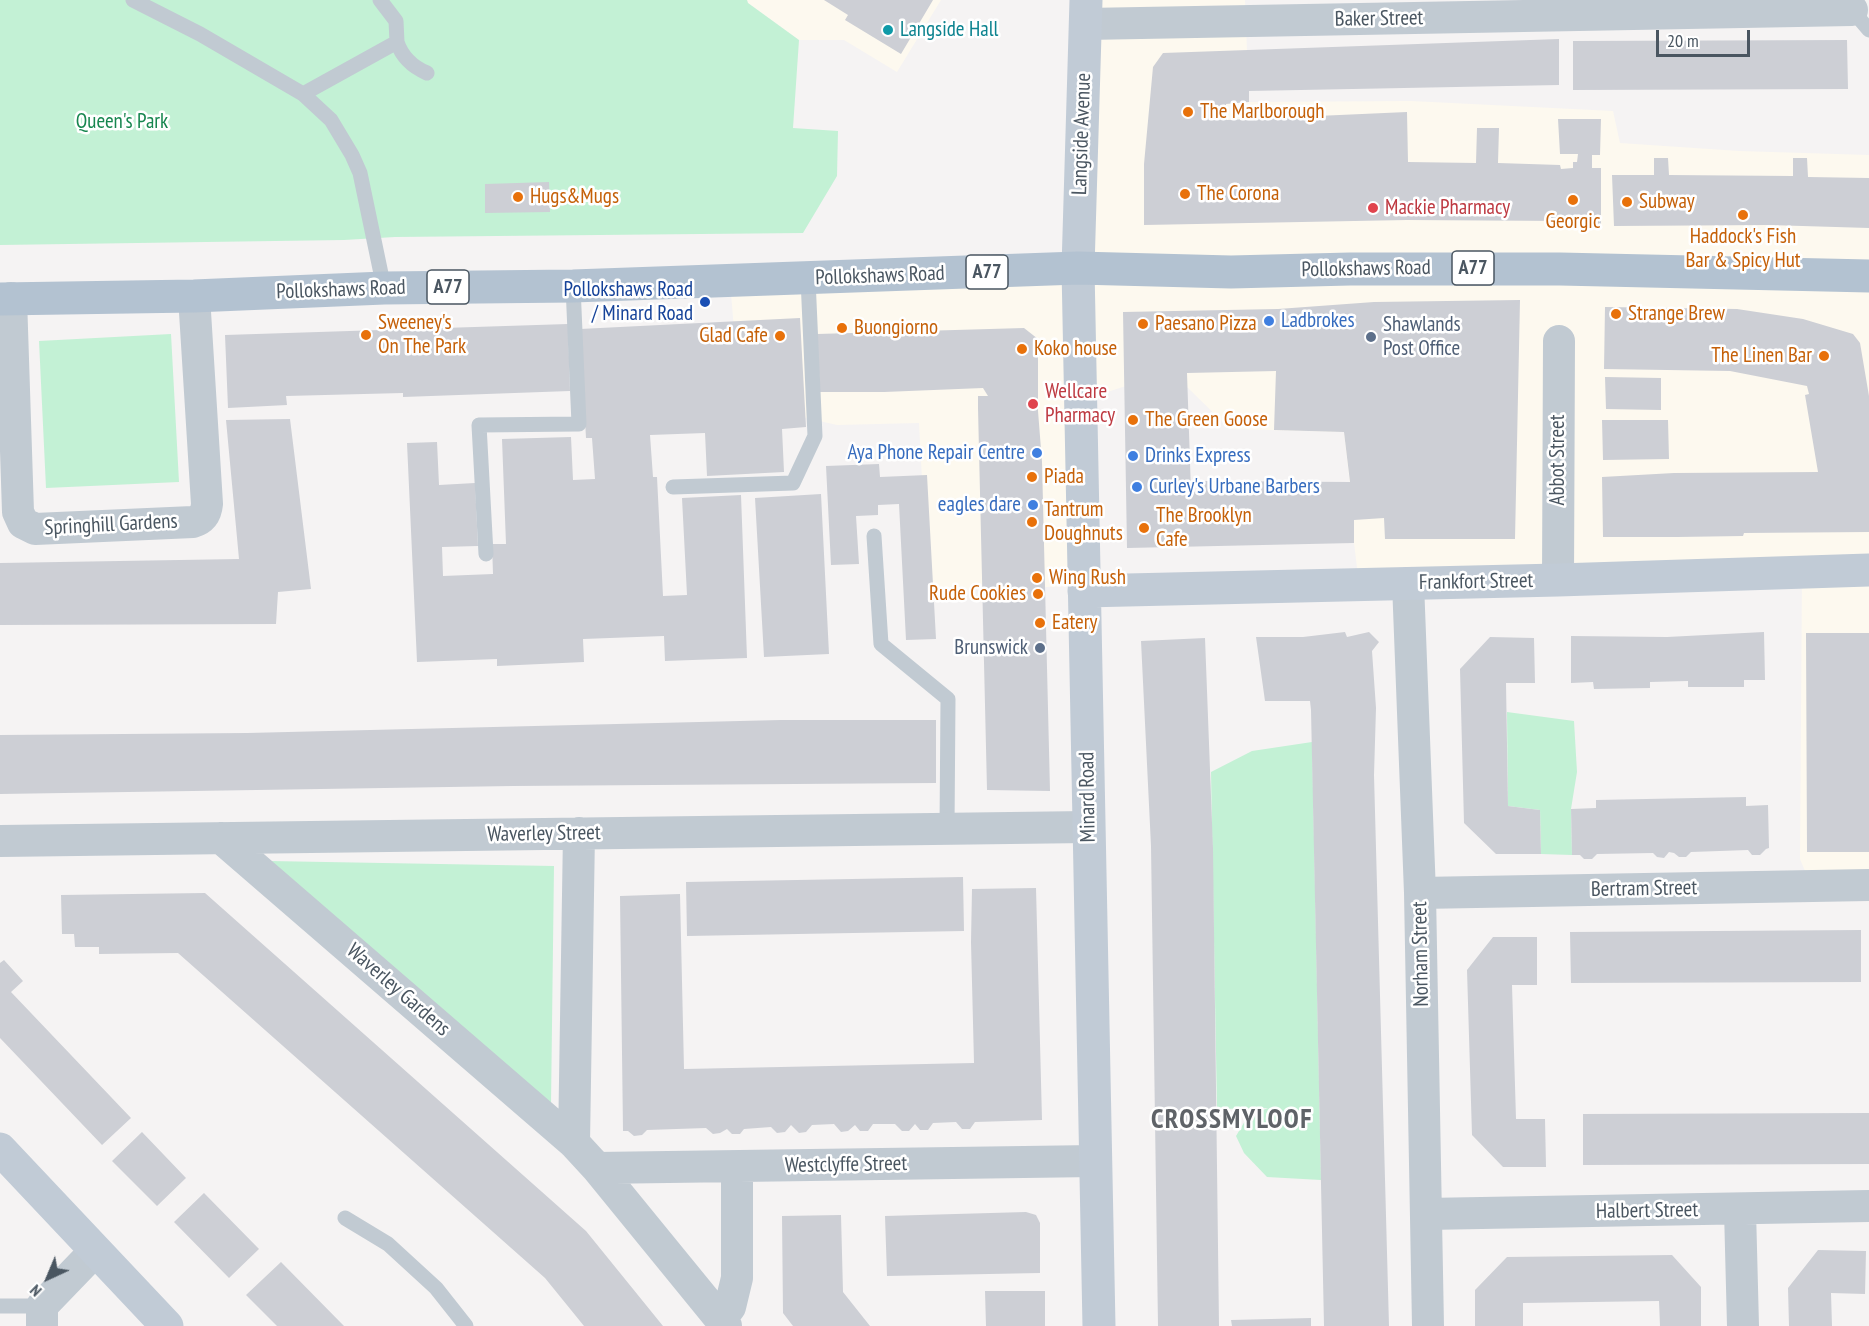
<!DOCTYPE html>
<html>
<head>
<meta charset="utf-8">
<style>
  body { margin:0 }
  #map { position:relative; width:1869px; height:1326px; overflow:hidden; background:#f5f3f3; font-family:"PT Sans Narrow",sans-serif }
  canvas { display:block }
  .north { position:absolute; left:18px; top:1248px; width:60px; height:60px; -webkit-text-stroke:4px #fff; paint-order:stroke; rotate:224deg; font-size:16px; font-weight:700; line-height:24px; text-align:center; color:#4a5661 }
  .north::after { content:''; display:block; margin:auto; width:21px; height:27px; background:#4a5661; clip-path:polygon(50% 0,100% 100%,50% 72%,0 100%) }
  .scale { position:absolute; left:1656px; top:30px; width:94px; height:27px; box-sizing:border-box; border:3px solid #4a5661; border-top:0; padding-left:8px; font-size:18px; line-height:21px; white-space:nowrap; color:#4a5661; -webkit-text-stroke:4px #fff; paint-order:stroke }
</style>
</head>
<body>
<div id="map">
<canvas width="1869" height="1326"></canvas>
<div class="north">N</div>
<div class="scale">20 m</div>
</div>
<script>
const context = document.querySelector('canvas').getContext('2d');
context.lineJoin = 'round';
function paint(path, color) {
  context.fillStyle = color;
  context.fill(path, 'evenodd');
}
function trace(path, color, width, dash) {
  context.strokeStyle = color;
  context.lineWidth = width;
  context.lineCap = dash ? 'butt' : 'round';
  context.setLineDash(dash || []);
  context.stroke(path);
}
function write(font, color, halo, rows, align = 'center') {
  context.font = font + ' "PT Sans Narrow",sans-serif';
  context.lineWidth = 5;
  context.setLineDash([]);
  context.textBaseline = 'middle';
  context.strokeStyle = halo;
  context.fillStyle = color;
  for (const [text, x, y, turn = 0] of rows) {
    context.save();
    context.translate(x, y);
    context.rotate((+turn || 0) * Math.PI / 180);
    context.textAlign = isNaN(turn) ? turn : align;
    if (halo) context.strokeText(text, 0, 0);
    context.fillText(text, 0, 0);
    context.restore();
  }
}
const commercial = new Path2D(`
  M 747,0 L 941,0 L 897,72 L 844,40 L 799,40 L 748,3 Z
  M 1086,0 L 1245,0 L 1249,102 L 1411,101 L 1613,111 L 1620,143 L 1739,151 L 1869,155 L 1869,885 L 1811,886 L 1800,859 L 1802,572 L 1359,584 L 1354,543 L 1354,520 L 1344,432 L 1230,429 L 1187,387 L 1126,386 L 1070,404 L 1070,586 L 928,592 L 919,423 L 837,425 L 740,403 L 730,281 L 1078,268 Z`);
const green = new Path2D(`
  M 0,0 L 747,0 L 748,3 L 799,40 L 793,128 L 838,131 L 837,176 L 803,233 L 395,237 L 344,240 L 0,245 Z
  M 171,334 L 179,482 L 46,488 L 39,341 Z
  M 1507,712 L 1574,721 L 1577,772 L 1571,809 L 1572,855 L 1541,854 L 1540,810 L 1508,806 Z
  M 1312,742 L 1321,1180 L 1267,1177 L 1244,1153 L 1236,1136 L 1248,1116 L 1268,1108 L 1217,1109 L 1211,772 L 1252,751 Z
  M 269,861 L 554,866 L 551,1105 Z`);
const building = new Path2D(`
  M 824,0 L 933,0 L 901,54 L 845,20 L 848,15 Z
  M 1559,39 L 1559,85 L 1249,91 L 1249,102 L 1226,104 L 1227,120 L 1407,112 L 1408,162 L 1476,163 L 1477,128 L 1499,128 L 1498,163 L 1560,165 L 1561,169 L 1573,168 L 1573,162 L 1577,162 L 1578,154 L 1560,154 L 1558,119 L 1601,119 L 1600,155 L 1592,155 L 1592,168 L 1601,168 L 1601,227 L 1563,228 L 1563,221 L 1407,220 L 1144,225 L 1144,164 L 1153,67 L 1163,53 Z
  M 1847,40 L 1848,89 L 1573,90 L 1573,41 Z
  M 1654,158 L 1668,158 L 1669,175 L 1793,176 L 1793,158 L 1807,158 L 1808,177 L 1869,178 L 1869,228 L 1769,225 L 1614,226 L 1612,175 L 1654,175 Z
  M 549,182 L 550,212 L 485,213 L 485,184 Z
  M 1520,300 L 1515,539 L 1385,539 L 1384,518 L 1354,520 L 1354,543 L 1127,548 L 1123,312 L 1278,309 L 1374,302 ZM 1276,371 L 1274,430 L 1344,432 L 1350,482 L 1201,481 L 1201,491 L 1191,492 L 1187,373 Z
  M 1605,307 L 1737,309 L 1803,319 L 1853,334 L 1860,343 L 1869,396 L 1869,532 L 1744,533 L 1743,536 L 1677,537 L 1603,537 L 1602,477 L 1674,473 L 1818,472 L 1805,395 L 1809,394 L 1807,386 L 1730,371 L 1604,369 Z
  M 800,318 L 806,427 L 782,429 L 784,472 L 707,476 L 705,433 L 650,435 L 653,477 L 657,477 L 663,596 L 687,595 L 682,498 L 741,495 L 747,658 L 665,661 L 664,636 L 583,639 L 584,662 L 497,666 L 497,659 L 417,662 L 407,443 L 437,442 L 439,485 L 475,483 L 478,546 L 442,547 L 443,576 L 493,574 L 492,544 L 506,544 L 502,439 L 571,437 L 573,480 L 595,479 L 592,438 L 586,438 L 580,329 Z
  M 568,324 L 570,391 L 403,397 L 403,393 L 286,396 L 287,405 L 228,408 L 225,335 Z
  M 1024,328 L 1038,339 L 1038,411 L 1042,462 L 1050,791 L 987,790 L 978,408 L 978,396 L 988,396 L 983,388 L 884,392 L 820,392 L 817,334 Z
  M 1605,377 L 1661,378 L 1661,410 L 1606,409 Z
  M 290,419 L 311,589 L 278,592 L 276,624 L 0,625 L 0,563 L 239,559 L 226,420 Z
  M 1602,420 L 1668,420 L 1669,459 L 1603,460 Z
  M 879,464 L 880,477 L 927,475 L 936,639 L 906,640 L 899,504 L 878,505 L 878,515 L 856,516 L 859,564 L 831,565 L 826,466 Z
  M 821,494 L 829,654 L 764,657 L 755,498 Z
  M 1345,632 L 1347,637 L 1369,632 L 1379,642 L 1372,651 L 1376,708 L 1374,775 L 1389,1326 L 1324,1326 L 1311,710 L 1310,701 L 1265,701 L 1256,637 L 1303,637 Z
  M 1764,632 L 1765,680 L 1744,680 L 1744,687 L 1688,687 L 1688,681 L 1650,682 L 1650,688 L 1594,689 L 1593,682 L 1571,683 L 1571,636 L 1667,637 Z
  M 1806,633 L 1869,633 L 1869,852 L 1807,852 Z
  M 1490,637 L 1534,638 L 1535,683 L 1506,683 L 1508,806 L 1540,810 L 1541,854 L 1496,854 L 1464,823 L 1460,669 Z
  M 1205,638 L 1213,849 L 1219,1326 L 1158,1326 L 1151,846 L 1141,641 Z
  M 781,720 L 936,720 L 936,783 L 513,786 L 0,794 L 0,735 L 247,733 Z
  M 1746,797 L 1746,806 L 1768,805 L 1769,848 L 1766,849 L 1760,855 L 1752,855 L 1748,850 L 1691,852 L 1686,857 L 1679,857 L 1674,853 L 1669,852 L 1664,858 L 1657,857 L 1653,853 L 1597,854 L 1592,859 L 1584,859 L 1580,855 L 1572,855 L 1571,809 L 1596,808 L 1596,800 Z
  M 963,877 L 964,931 L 687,936 L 686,882 Z
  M 1036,888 L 1042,1120 L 975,1122 L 970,1129 L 962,1129 L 956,1122 L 933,1123 L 928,1130 L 920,1130 L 915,1124 L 909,1131 L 902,1131 L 895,1124 L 873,1124 L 868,1131 L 860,1131 L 855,1125 L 848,1131 L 841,1132 L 834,1124 L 812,1125 L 806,1132 L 799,1133 L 791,1125 L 785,1132 L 777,1133 L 771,1127 L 744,1129 L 740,1134 L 732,1134 L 727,1129 L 720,1133 L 713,1134 L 706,1128 L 647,1130 L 642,1135 L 634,1136 L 628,1131 L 623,1131 L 620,896 L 680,894 L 684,1069 L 974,1063 L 971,942 L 972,889 Z
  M 205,893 L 586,1231 L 663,1326 L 584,1326 L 545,1278 L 178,953 L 99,954 L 99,947 L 75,947 L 74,934 L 62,934 L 61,895 Z
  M 1861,930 L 1861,982 L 1571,983 L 1570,932 Z
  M 1493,937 L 1537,937 L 1537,985 L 1512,985 L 1516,1119 L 1545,1119 L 1546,1167 L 1503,1167 L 1472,1135 L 1467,970 Z
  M 4,960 L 23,981 L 11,992 L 131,1118 L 102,1145 L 0,1038 L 0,963 Z
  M 1869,1113 L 1869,1164 L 1583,1165 L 1583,1114 Z
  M 142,1132 L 186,1178 L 157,1206 L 112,1161 Z
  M 204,1193 L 259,1249 L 229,1278 L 174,1222 Z
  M 1026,1212 L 1036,1215 L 1040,1223 L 1040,1273 L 887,1276 L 885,1216 Z
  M 841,1215 L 843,1292 L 870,1326 L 793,1326 L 783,1313 L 782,1216 Z
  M 1818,1250 L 1866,1251 L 1865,1294 L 1831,1293 L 1832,1326 L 1789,1326 L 1788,1288 Z
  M 1672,1255 L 1701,1287 L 1701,1326 L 1660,1326 L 1659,1301 L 1523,1303 L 1523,1326 L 1475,1326 L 1475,1290 L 1507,1257 Z
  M 281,1262 L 344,1326 L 277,1326 L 246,1295 Z
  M 985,1291 L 1045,1291 L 1045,1326 L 986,1326 Z
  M 1311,1318 L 1311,1326 L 1232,1326 L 1231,1320 Z`);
const lane = new Path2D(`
  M 133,0 L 200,34 L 303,94 L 331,120 L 352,155 L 360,173 L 384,288
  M 380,0 L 396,21 L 397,42
  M 1852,6 L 1852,10 L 1869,30
  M 303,94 L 397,42 C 402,57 413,67 427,73
  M 673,487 L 793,483 L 815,436 L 808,279
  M 874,536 L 881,644 L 948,699 L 947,829
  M 486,554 L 479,425 L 579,424 L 573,286
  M 345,1218 L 388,1244 L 436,1288 L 466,1326
  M 0,1306 L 42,1306`);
const street = new Path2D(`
  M 1086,24 L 1852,10
  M 11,298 L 18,512 L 23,523 L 35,529 L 193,522 C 203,519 206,514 207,504 L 194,296
  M 1558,580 L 1559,341
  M 1408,583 L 1420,893 L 1428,1326
  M 221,838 L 574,1143 L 597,1168 L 726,1326
  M 0,841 L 1088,827
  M 1420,893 L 1869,885
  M 574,1143 L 579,833
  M 597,1168 L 1095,1161
  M 1740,1210 L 1743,1326
  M 1426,1214 L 1869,1206
  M 721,1319 L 730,1307 L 737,1278 L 737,1167
  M 42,1326 L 42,1306 L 95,1251`);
const secondary = new Path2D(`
  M 1086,0 L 1078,268 L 1099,1326
  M 1084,591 L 1558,580 L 1869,570
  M 0,1149 L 167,1326`);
const primary = new Path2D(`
  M 0,299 L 194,296 L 384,288 L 573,286 L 1078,268 L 1231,272 L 1350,269 L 1560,269 L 1869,276`);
const markers = [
  [888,30,6,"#0f9aa8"],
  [1188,112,6,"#e8710a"],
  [1185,194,6,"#e8710a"],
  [518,197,6,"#e8710a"],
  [1573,200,6,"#e8710a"],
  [1627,202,6,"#e8710a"],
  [1373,208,6,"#e0444e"],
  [1743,215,6,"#e8710a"],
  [705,302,6,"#1a4fb4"],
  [1616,314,6,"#e8710a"],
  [1269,321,6,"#3f7fe0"],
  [1143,324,6,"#e8710a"],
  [842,328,6,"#e8710a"],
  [366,335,6,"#e8710a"],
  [780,336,6,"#e8710a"],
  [1371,337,6,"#5c6f8a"],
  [1022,349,6,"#e8710a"],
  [1824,356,6,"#e8710a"],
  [1033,404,6,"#e0444e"],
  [1133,420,6,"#e8710a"],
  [1037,453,6,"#3f7fe0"],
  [1133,456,6,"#3f7fe0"],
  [1032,477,6,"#e8710a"],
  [1137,487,6,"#3f7fe0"],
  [1033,505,6,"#3f7fe0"],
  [1032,522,6,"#e8710a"],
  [1144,528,6,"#e8710a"],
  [1037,578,6,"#e8710a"],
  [1038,594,6,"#e8710a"],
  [1040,623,6,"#e8710a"],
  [1040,648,6,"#5c6f8a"]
];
const shields = [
  [1473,268,42],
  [987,272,42],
  [448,287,42]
];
const shieldNames = [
  ["A77",1473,268],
  ["A77",987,272],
  ["A77",448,287]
];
const streetNames = [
  ["Baker Street",1379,19,-1],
  ["Langside Avenue",1082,134,-88],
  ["Pollokshaws Road",1366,269,-1],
  ["Pollokshaws Road",880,276,-2],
  ["Pollokshaws Road",341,290,-2],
  ["Abbot Street",1558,460,-90],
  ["Springhill Gardens",111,525,-3],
  ["Frankfort Street",1476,582,-1],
  ["Minard Road",1088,797,-91],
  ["Waverley Street",544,834,-1],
  ["Bertram Street",1644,889,-1],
  ["Norham Street",1421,954,-91],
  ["Waverley Gardens",398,990,41],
  ["Westclyffe Street",846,1165,-1],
  ["Halbert Street",1647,1211,-1]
];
const cultureNames = [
  ["Langside Hall",900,30]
];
const foodNames = [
  ["The Marlborough",1200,112],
  ["The Corona",1197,194],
  ["Hugs&Mugs",530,197],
  ["Subway",1639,202],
  ["Georgic",1573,222,"center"],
  ["Haddock's Fish",1743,237,"center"],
  ["Bar & Spicy Hut",1743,261,"center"],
  ["Strange Brew",1628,314],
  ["Sweeney's",378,323],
  ["On The Park",378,347],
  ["Paesano Pizza",1155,324],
  ["Buongiorno",854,328],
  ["Glad Cafe",768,336,"right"],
  ["Koko house",1034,349],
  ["The Linen Bar",1812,356,"right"],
  ["The Green Goose",1145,420],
  ["Piada",1044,477],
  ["Tantrum",1044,510],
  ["Doughnuts",1044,534],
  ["The Brooklyn",1156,516],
  ["Cafe",1156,540],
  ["Wing Rush",1049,578],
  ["Rude Cookies",1026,594,"right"],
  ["Eatery",1052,623]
];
const parkNames = [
  ["Queen's Park",122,122]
];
const healthNames = [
  ["Mackie Pharmacy",1385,208],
  ["Wellcare",1045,392],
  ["Pharmacy",1045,416]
];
const transitNames = [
  ["Pollokshaws Road",693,290],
  ["/ Minard Road",693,314]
];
const shopNames = [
  ["Ladbrokes",1281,321],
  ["Aya Phone Repair Centre",1025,453,"right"],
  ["Drinks Express",1145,456],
  ["Curley's Urbane Barbers",1149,487],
  ["eagles dare",1021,505,"right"]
];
const serviceNames = [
  ["Shawlands",1383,325],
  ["Post Office",1383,349],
  ["Brunswick",1028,648,"right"]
];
const districtNames = [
  ["CROSSMYLOOF",1232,1120]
];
paint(commercial, '#fdf9ef');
paint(green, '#c3f1d5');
paint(building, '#cdcfd5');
trace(lane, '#c1cad2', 15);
trace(street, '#c1cad2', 32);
trace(secondary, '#c1cbd6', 33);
trace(primary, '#b3c2d1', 33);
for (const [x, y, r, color] of markers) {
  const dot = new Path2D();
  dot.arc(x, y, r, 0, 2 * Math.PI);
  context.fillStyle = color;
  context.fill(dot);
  trace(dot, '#fff', 2);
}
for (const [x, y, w] of shields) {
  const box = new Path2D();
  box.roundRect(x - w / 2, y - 17, w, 34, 4.5);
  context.fillStyle = '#fff';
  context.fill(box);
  trace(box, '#4a5661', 1.5);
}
write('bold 20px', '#4a5661', null, shieldNames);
write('21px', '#4a5661', '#fff', streetNames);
write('21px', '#0d838f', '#fff', cultureNames, 'left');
write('21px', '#c56008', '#fff', foodNames, 'left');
write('21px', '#17864f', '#fff', parkNames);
write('21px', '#be3a42', '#fff', healthNames, 'left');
write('21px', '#164399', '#fff', transitNames, 'right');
write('21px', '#366cbe', '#fff', shopNames, 'left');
write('21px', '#4e5e75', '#fff', serviceNames, 'left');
context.letterSpacing = '1.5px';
write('bold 27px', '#5f6368', '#fff', districtNames);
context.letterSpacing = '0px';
</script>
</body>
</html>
